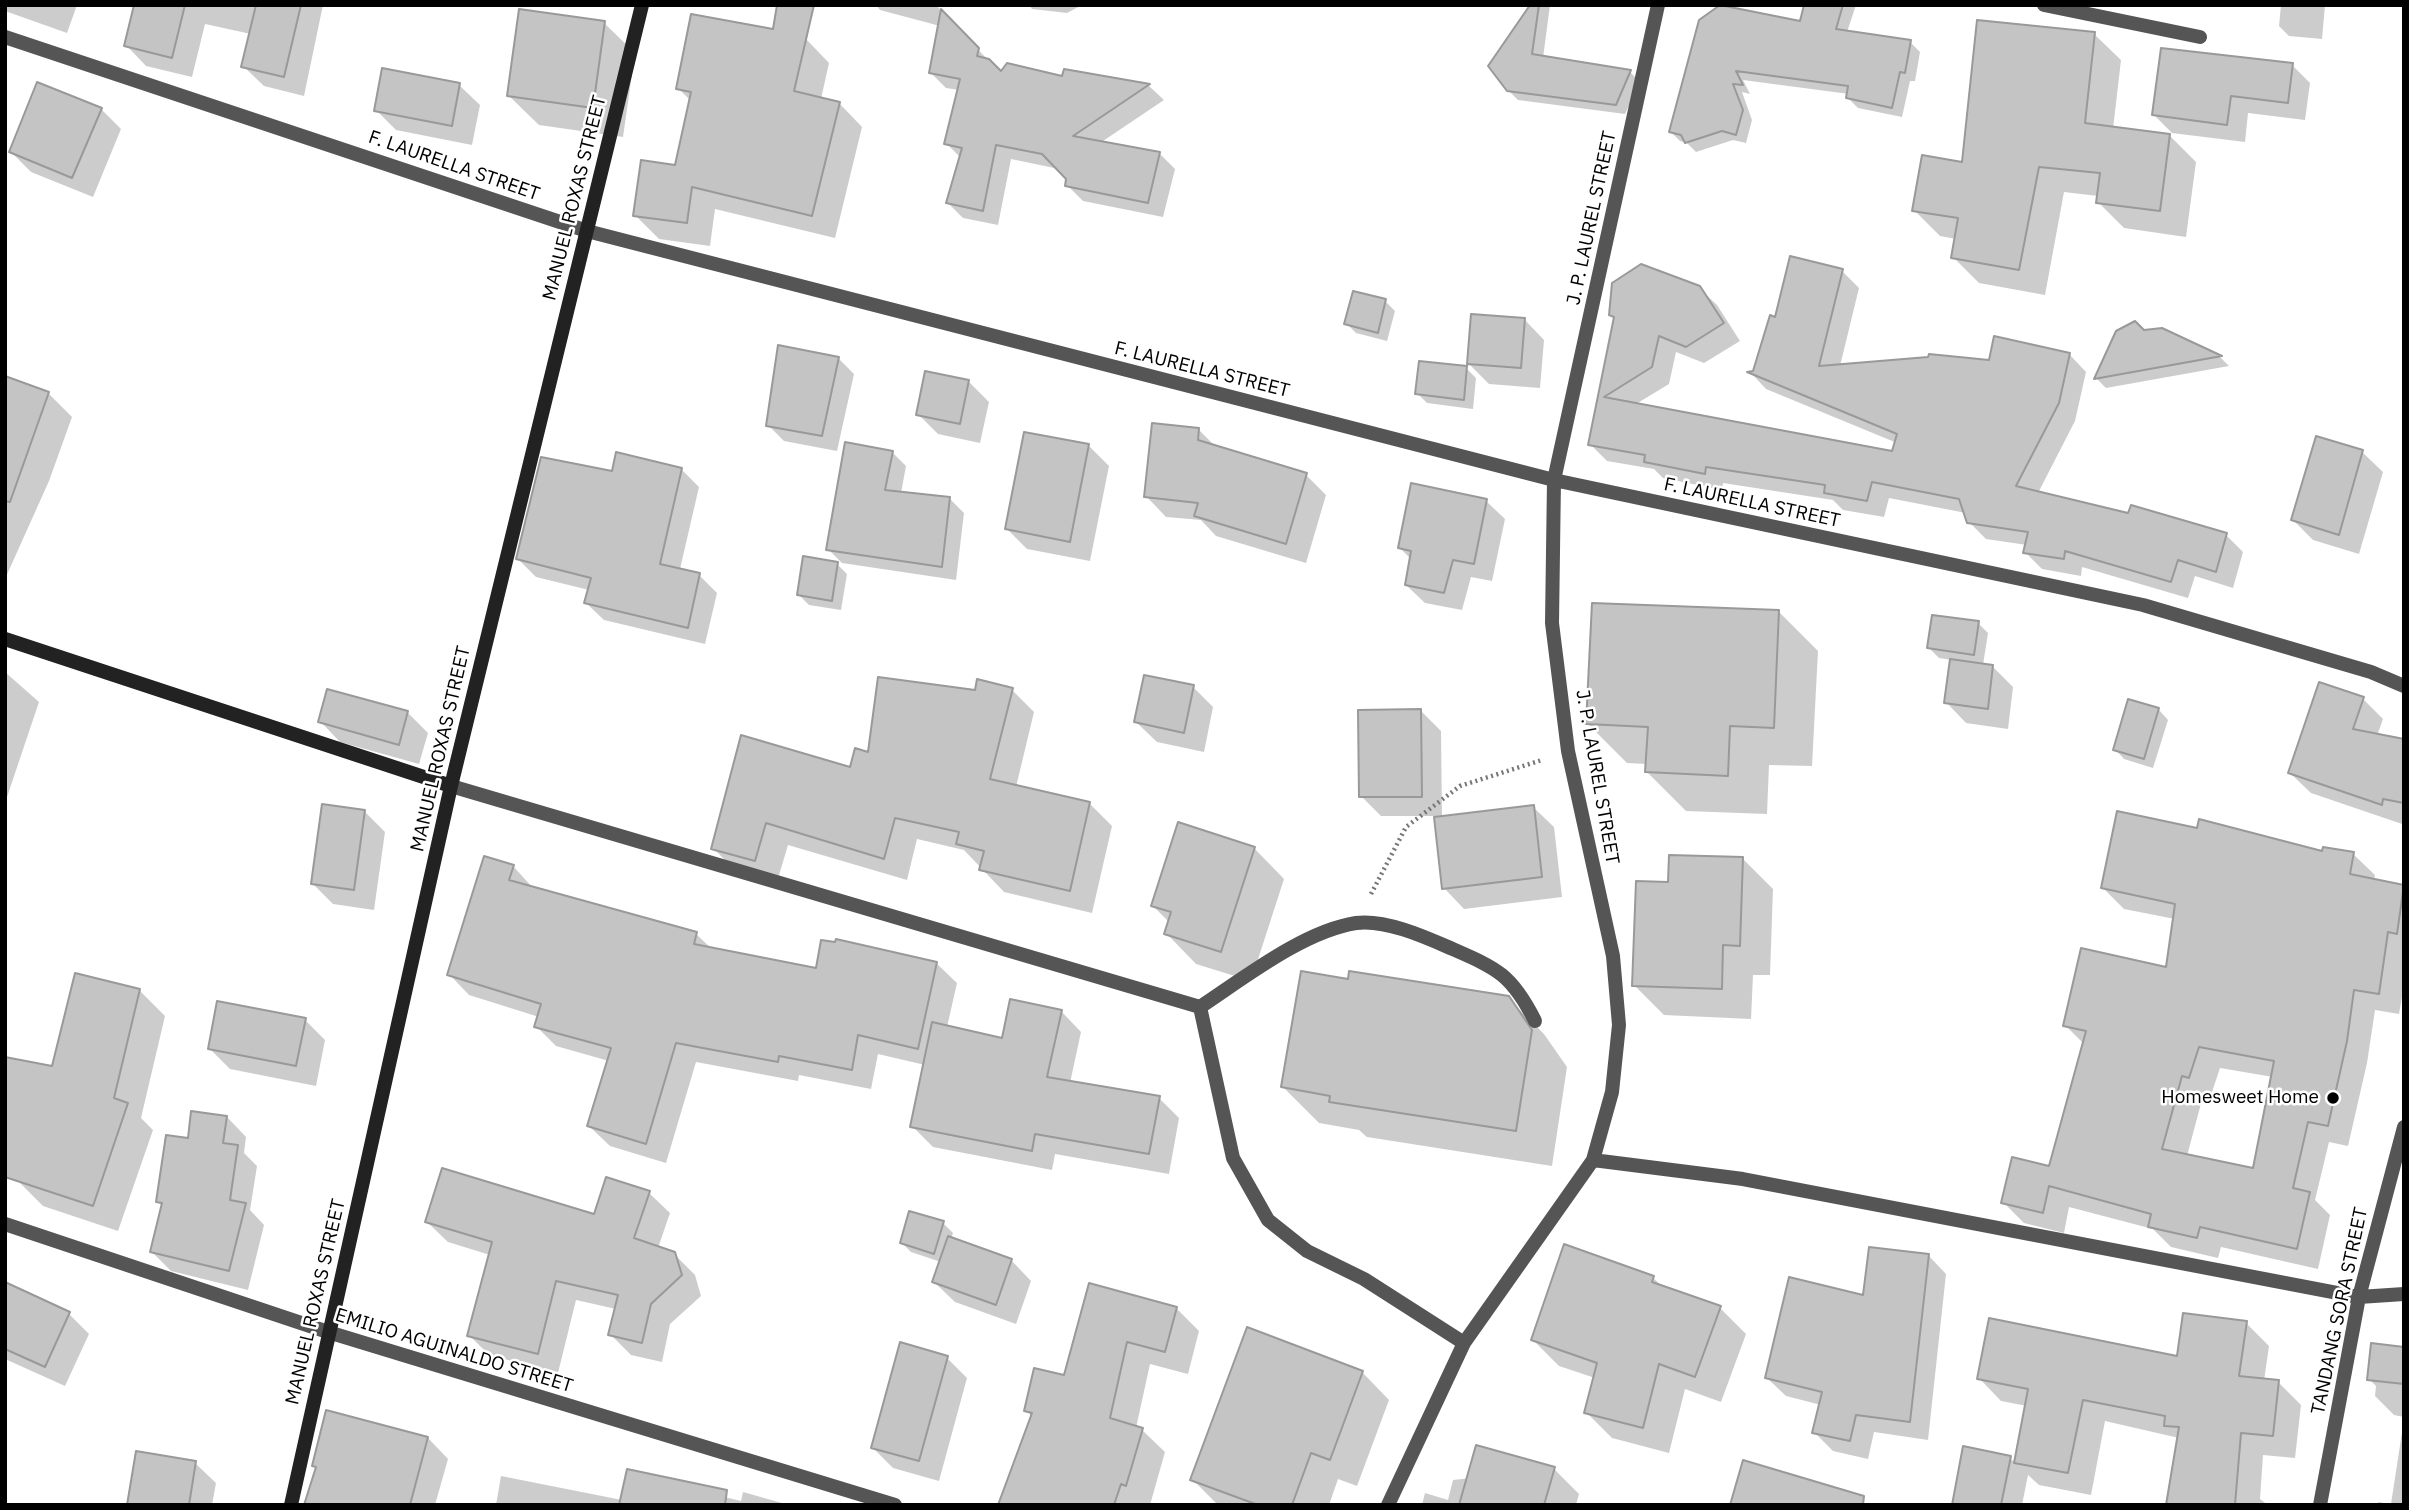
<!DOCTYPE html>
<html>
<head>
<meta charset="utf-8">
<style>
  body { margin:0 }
  #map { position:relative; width:2409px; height:1510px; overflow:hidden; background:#fff; font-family:"IBM Plex Sans",sans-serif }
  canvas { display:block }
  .frame { position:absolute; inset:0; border:7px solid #000; pointer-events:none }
</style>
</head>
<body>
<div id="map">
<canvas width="2409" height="1510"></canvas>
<div class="frame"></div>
</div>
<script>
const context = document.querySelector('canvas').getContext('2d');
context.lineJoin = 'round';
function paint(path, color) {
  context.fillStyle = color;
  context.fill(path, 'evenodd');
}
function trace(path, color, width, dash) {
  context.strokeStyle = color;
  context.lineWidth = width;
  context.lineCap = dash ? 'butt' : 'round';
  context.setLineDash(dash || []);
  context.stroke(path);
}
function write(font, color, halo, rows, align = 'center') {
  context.font = font + ' "IBM Plex Sans",sans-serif';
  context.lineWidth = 5;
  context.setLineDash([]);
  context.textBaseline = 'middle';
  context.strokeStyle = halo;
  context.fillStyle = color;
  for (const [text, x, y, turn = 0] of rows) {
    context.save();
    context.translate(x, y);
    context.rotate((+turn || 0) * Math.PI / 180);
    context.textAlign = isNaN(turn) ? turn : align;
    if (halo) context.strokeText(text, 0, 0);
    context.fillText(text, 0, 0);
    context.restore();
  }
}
const shadow = new Path2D(`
  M 5,5 L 77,5 L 67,33 L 5,11 Z
  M 136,5 L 323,5 L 304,96 L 264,86 L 243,66 L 251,34 L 205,24 L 192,77 L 146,66 L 126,45 Z
  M 876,5 L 936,5 L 1004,77 L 1064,78 L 1065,71 L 1149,86 L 1164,100 L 1100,143 L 1159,153 L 1175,169 L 1163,217 L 1083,201 L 1067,185 L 1068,178 L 1059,169 L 1011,159 L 998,225 L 963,218 L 948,203 L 961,158 L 946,143 L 959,90 L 946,88 L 931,73 L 940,26 L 880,10 Z
  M 1029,5 L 1082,5 L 1067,13 L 1032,9 Z
  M 1532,5 L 1550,5 L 1543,58 L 1630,72 L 1640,82 L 1625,114 L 1518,100 L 1508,90 Z
  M 1805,5 L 1856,5 L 1847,32 L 1910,42 L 1920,52 L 1915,81 L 1910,81 L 1902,117 L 1858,108 L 1848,98 L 1849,94 L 1743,80 L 1750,94 L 1742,92 L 1752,120 L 1746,143 L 1733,140 L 1696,152 L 1687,143 L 1680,141 L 1670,131 L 1701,21 L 1801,23 Z
  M 2281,5 L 2325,5 L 2322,39 L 2289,36 L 2279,26 Z
  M 604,23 L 635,53 L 623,137 L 539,125 L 508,95 Z
  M 2094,34 L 2121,60 L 2113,129 L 2170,136 L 2196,162 L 2186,237 L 2124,228 L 2098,202 L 2098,196 L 2064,192 L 2045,295 L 1979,283 L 1953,257 L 1956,239 L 1940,236 L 1914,210 Z
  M 806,39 L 829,63 L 821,99 L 839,103 L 862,127 L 835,238 L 715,209 L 710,246 L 659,239 L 635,215 L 676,166 L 691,101 L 678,88 Z
  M 2292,65 L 2310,83 L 2305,120 L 2248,113 L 2245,142 L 2172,133 L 2154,115 Z
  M 459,85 L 480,105 L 472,145 L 396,130 L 376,110 Z
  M 101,109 L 121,129 L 93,197 L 31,172 L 11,152 Z
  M 1842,271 L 1859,288 L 1840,366 L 1990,362 L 2069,354 L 2086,372 L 2075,421 L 2038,493 L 2226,535 L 2243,552 L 2233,588 L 2195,576 L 2188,598 L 2082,567 L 2081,576 L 2042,569 L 2025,552 L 2027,545 L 1986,539 L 1969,522 L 1966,513 L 1889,498 L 1884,517 L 1843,510 L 1833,500 L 1723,483 L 1722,490 L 1663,478 L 1654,469 L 1607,461 L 1590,444 L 1616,319 L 1611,314 L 1699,288 L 1717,305 L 1740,341 L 1704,363 L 1676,352 L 1669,384 L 1636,404 L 1894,453 L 1897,443 L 1766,389 L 1751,373 L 1755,373 L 1776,320 Z
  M 1385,301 L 1395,311 L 1387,341 L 1356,333 L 1346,323 Z
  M 1524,319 L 1544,340 L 1540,388 L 1489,384 L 1469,364 Z
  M 2162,330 L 2221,358 L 2229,366 L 2106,388 L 2096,378 L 2143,331 Z
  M 838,358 L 854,374 L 837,451 L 784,441 L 768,425 Z
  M 1466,368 L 1476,378 L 1473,409 L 1427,403 L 1417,393 Z
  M 5,378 L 48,393 L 72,417 L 49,481 L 5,579 Z
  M 968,381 L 989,402 L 980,443 L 938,434 L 918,414 Z
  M 1199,430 L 1216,447 L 1306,475 L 1326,495 L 1306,563 L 1216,536 L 1201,520 L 1166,517 L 1146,496 Z
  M 1088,445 L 1109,466 L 1090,561 L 1027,549 L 1007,529 Z
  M 892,452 L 906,466 L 901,493 L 950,499 L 964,513 L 956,580 L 842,563 L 828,549 Z
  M 2362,452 L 2383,472 L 2359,554 L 2313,540 L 2293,520 Z
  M 681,469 L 699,487 L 680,569 L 699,575 L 717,593 L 705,644 L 604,620 L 586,603 L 589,590 L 536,577 L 518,559 L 613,473 Z
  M 1486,501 L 1505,519 L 1492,581 L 1471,577 L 1462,610 L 1425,603 L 1406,585 L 1411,559 L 1400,548 Z
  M 837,564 L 847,574 L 841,610 L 809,605 L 799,595 Z
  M 1779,612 L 1818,651 L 1812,766 L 1769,765 L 1767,814 L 1686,811 L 1647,772 L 1647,764 L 1627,763 L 1588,724 Z
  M 1978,623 L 1988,633 L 1983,665 L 1993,667 L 2013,687 L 2008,729 L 1966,723 L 1946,702 L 1952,660 L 1939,658 L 1929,648 Z
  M 5,672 L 39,702 L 5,803 Z
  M 1193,687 L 1213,707 L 1204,752 L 1157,742 L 1136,722 Z
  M 1012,690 L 1034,712 L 1016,787 L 1090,804 L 1112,826 L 1092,913 L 1004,892 L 964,850 L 917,839 L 907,880 L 788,845 L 777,882 L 736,871 L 713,848 L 976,692 Z
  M 2363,699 L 2383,719 L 2377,736 L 2404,741 L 2402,824 L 2311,793 L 2290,773 Z
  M 2130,701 L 2159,710 L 2168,720 L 2153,768 L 2124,759 L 2115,749 Z
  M 1420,710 L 1441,731 L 1442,818 L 1533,807 L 1554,827 L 1562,897 L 1464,909 L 1444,888 L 1435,816 L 1381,816 L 1361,796 Z
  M 408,713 L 428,733 L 419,764 L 340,742 L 320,721 Z
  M 365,812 L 385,832 L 374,910 L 333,904 L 312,883 Z
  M 1254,848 L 1284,879 L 1251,981 L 1196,964 L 1166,933 L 1170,923 L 1153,906 Z
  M 2324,853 L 2353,854 L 2375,875 L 2374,881 L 2404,887 L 2404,986 L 2399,1014 L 2375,1010 L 2367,1063 L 2348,1146 L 2329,1142 L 2315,1200 L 2330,1215 L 2318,1269 L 2221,1247 L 2218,1258 L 2171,1247 L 2153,1229 L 2069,1207 L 2064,1233 L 2024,1223 L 2003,1202 L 2051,1168 L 2084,1044 L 2065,1025 L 2168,969 L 2175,919 L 2124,909 L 2103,888 ZM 2220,1068 L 2273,1077 L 2254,1170 L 2187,1156 L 2203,1096 L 2210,1098 Z
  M 1743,859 L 1773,889 L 1770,975 L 1753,975 L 1751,1019 L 1664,1015 L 1634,985 L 1670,883 Z
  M 513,866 L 533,888 L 696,934 L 712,949 L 817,970 L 936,963 L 957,983 L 947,1027 L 1003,1040 L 1061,1011 L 1081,1032 L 1070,1083 L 1159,1098 L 1179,1118 L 1169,1174 L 1055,1154 L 1052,1170 L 933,1147 L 912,1126 L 925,1065 L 878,1054 L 871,1089 L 799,1075 L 798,1081 L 696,1062 L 666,1163 L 610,1146 L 589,1126 L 609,1061 L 556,1046 L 536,1026 L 539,1017 L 469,995 L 449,974 Z
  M 1349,981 L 1508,998 L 1544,1034 L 1567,1067 L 1552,1166 L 1367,1137 L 1359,1130 L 1319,1123 L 1283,1087 Z
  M 139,990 L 165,1016 L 141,1118 L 153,1130 L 118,1231 L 43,1206 L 17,1180 L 54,1068 Z
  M 305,1020 L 325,1040 L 316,1086 L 230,1069 L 210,1049 Z
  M 227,1117 L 246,1137 L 244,1153 L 257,1166 L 250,1210 L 264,1225 L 248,1290 L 171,1271 L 152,1252 L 163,1207 L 158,1202 Z
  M 649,1193 L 670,1213 L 658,1248 L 674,1254 L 695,1275 L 701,1296 L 670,1324 L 662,1362 L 631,1355 L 610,1334 L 616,1309 L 576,1300 L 558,1373 L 489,1355 L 469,1335 L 490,1255 L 448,1242 L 427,1222 L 595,1216 Z
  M 911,1213 L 943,1223 L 953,1233 L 951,1239 L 1011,1260 L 1031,1281 L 1016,1324 L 955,1302 L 934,1282 L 941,1262 L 911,1252 L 902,1243 Z
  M 1928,1255 L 1946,1274 L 1928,1440 L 1874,1432 L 1868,1459 L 1833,1451 L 1814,1432 L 1821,1405 L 1786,1396 L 1767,1378 L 1865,1298 Z
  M 1653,1278 L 1663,1287 L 1720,1308 L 1746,1334 L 1721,1402 L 1685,1389 L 1669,1453 L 1612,1438 L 1586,1412 L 1595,1378 L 1559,1366 L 1533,1340 Z
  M 5,1283 L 69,1314 L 89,1334 L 65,1386 L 5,1359 Z
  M 1176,1308 L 1199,1331 L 1188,1374 L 1150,1364 L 1136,1428 L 1142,1430 L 1165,1452 L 1150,1505 L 1004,1505 L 1032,1417 L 1026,1410 L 1066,1377 Z
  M 2246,1323 L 2269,1346 L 2264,1381 L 2278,1382 L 2301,1405 L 2295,1458 L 2263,1455 L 2260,1499 L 2268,1505 L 2167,1505 L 2179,1438 L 2105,1421 L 2091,1495 L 2039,1485 L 2028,1475 L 2022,1505 L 1957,1505 L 2010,1458 L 2015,1463 L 2027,1406 L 2001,1401 L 1979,1378 L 2178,1358 Z
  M 2404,1348 L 2404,1417 L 2394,1415 L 2375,1396 L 2376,1386 L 2369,1379 Z
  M 947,1358 L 967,1378 L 939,1481 L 893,1468 L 873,1448 Z
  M 1362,1372 L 1389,1400 L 1357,1486 L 1338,1479 L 1329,1505 L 1218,1505 L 1192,1479 Z
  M 2404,1419 L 2404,1505 L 2378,1505 L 2378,1502 L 2391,1504 Z
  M 428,1438 L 448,1459 L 435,1505 L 306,1505 L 317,1469 L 313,1465 Z
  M 195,1463 L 216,1483 L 212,1505 L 129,1505 Z
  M 1554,1469 L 1579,1494 L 1576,1505 L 1422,1505 L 1425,1493 L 1448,1500 L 1453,1480 Z
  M 501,1476 L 622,1500 L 675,1485 L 741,1501 L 743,1492 L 789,1505 L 496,1505 Z`);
const building = new Path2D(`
  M 134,5 L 185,5 L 172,58 L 124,46 Z
  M 256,5 L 301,5 L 284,77 L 241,67 Z
  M 777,5 L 814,5 L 794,91 L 840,102 L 812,216 L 692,187 L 687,223 L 633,216 L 641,160 L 675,165 L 691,92 L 676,89 L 691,14 L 773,29 Z
  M 1530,5 L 1539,5 L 1532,54 L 1631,70 L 1616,105 L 1507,91 L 1488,66 Z
  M 1720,5 L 1800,21 L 1804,5 L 1843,5 L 1836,29 L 1911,40 L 1905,73 L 1900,72 L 1892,108 L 1846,98 L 1848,86 L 1736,71 L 1743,85 L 1733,84 L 1743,110 L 1736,135 L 1722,131 L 1685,143 L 1681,135 L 1669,132 L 1699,20 Z
  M 519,9 L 605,21 L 593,108 L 507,96 Z
  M 941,9 L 979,48 L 977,56 L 989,59 L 1001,71 L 1007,63 L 1062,76 L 1064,69 L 1150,84 L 1073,136 L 1160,152 L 1148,203 L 1065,186 L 1066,179 L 1042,154 L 996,145 L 983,211 L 946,203 L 962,148 L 944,144 L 960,79 L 929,73 Z
  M 1977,20 L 2095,32 L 2085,123 L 2170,134 L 2160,211 L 2096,203 L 2100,173 L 2039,167 L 2019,270 L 1951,258 L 1958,218 L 1912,211 L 1922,155 L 1962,162 Z
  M 2161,48 L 2293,63 L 2288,103 L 2231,96 L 2227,125 L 2152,115 Z
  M 382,68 L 460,83 L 452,126 L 374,111 Z
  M 37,82 L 102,108 L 72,178 L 9,152 Z
  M 1790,256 L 1843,269 L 1819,366 L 1928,357 L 1929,354 L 1989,360 L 1994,336 L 2070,353 L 2059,403 L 2016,486 L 2128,513 L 2131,505 L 2227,533 L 2216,572 L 2178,560 L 2171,582 L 2065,551 L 2064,559 L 2023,553 L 2028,532 L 1967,523 L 1959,499 L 1872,482 L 1867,501 L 1824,493 L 1825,485 L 1706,467 L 1705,474 L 1644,462 L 1645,455 L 1588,445 L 1614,317 L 1609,315 L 1612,283 L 1641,264 L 1700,286 L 1724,323 L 1686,347 L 1659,336 L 1652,367 L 1604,397 L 1892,451 L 1897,434 L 1747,372 L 1753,371 L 1770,315 L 1775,317 Z
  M 1353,291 L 1386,299 L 1378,333 L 1344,324 Z
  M 1471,314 L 1525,318 L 1521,368 L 1467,364 Z
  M 2135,321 L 2144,330 L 2162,328 L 2222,356 L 2094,379 L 2116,331 Z
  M 778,345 L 839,357 L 822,436 L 766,426 Z
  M 1419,361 L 1467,366 L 1464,400 L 1415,394 Z
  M 925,371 L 969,380 L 960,424 L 916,415 Z
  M 5,376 L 49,392 L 10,502 L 5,501 Z
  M 1152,423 L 1199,428 L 1198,440 L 1307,473 L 1286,544 L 1194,516 L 1198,503 L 1144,497 Z
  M 1024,432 L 1089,444 L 1070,542 L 1005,529 Z
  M 2316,436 L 2363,450 L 2339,535 L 2291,520 Z
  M 845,442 L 893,451 L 885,490 L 950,497 L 942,567 L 826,550 Z
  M 616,452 L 682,468 L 660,564 L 700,573 L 688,628 L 584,603 L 591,578 L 516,559 L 541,457 L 612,471 Z
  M 1411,483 L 1487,499 L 1474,564 L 1453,560 L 1444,593 L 1405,585 L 1411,551 L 1398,548 Z
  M 803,556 L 838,562 L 832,601 L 797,595 Z
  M 1592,603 L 1779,610 L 1774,728 L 1730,726 L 1728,776 L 1645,772 L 1648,727 L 1586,724 Z
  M 1932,615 L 1979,621 L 1974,655 L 1927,648 Z
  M 1950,659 L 1993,665 L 1988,709 L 1944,703 Z
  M 1144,675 L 1194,685 L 1184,733 L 1134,722 Z
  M 878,677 L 975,690 L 977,679 L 1013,688 L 990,779 L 1090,802 L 1070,891 L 979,870 L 984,851 L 956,844 L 959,832 L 895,818 L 884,859 L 766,823 L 755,861 L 711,849 L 741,735 L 850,767 L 855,748 L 868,752 Z
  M 2319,682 L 2364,697 L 2353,729 L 2404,739 L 2404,803 L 2383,799 L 2382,805 L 2288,773 Z
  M 327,689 L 408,711 L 399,745 L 318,722 Z
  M 2128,699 L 2159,708 L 2144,759 L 2113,750 Z
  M 1421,709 L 1422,797 L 1359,797 L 1358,710 Z
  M 322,804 L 365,810 L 354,890 L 311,884 Z
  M 1534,805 L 1542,877 L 1442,889 L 1434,817 Z
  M 2117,811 L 2197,828 L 2199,819 L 2322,851 L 2323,847 L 2354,852 L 2350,874 L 2404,885 L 2397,934 L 2388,932 L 2379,994 L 2354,990 L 2347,1041 L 2328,1126 L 2308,1122 L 2293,1188 L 2310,1192 L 2297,1249 L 2200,1227 L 2197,1238 L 2148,1227 L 2151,1214 L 2049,1186 L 2043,1213 L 2001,1203 L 2012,1157 L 2049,1166 L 2086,1031 L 2063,1026 L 2081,948 L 2166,967 L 2175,904 L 2101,888 ZM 2199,1047 L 2274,1061 L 2253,1168 L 2162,1149 L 2182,1076 L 2189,1078 Z
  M 1178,822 L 1255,847 L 1221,952 L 1164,934 L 1171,912 L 1151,906 Z
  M 1669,855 L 1743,857 L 1740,946 L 1723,945 L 1722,989 L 1632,986 L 1636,881 L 1668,882 Z
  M 484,856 L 514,865 L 509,880 L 697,932 L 694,944 L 816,968 L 821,940 L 835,942 L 836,939 L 937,962 L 918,1049 L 858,1035 L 852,1070 L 779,1056 L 778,1062 L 676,1043 L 646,1144 L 587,1126 L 611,1048 L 534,1027 L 541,1004 L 447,975 Z
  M 1301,971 L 1348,979 L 1349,971 L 1509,996 L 1532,1030 L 1516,1131 L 1329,1102 L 1330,1096 L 1281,1087 Z
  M 75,973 L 140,989 L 114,1098 L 128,1103 L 93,1206 L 5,1177 L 5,1057 L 52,1066 Z
  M 1010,999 L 1062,1010 L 1047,1077 L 1160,1096 L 1149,1154 L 1035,1134 L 1032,1151 L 910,1127 L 932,1022 L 1002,1038 Z
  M 217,1001 L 306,1018 L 296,1066 L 208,1049 Z
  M 191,1111 L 227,1116 L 223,1143 L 238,1145 L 230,1200 L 246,1203 L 229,1271 L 150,1252 L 162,1203 L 156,1202 L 166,1135 L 188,1138 Z
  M 442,1168 L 594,1214 L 606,1177 L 650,1191 L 634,1238 L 675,1252 L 682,1275 L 651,1304 L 642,1343 L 608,1335 L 618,1295 L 556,1281 L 538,1354 L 467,1336 L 492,1242 L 425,1222 Z
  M 909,1211 L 944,1221 L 934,1254 L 900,1243 Z
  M 948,1236 L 1012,1259 L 996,1305 L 932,1282 Z
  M 1564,1244 L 1654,1276 L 1652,1282 L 1721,1306 L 1695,1377 L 1659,1364 L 1643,1428 L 1584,1413 L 1597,1363 L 1531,1340 Z
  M 1869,1247 L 1929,1254 L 1910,1422 L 1856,1415 L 1850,1441 L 1812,1433 L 1822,1392 L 1765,1378 L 1789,1277 L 1863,1295 Z
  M 5,1282 L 70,1312 L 45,1367 L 5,1349 Z
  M 1089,1283 L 1177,1307 L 1165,1352 L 1127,1342 L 1110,1418 L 1143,1428 L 1126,1486 L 1121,1484 L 1114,1505 L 998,1505 L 1032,1413 L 1024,1411 L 1034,1368 L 1064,1375 Z
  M 2183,1313 L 2247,1321 L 2239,1376 L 2279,1380 L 2273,1436 L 2241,1433 L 2235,1505 L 2166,1505 L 2179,1427 L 2164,1426 L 2165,1416 L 2083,1400 L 2068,1473 L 2014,1463 L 2028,1389 L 1977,1379 L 1989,1318 L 2177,1356 Z
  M 1247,1327 L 1363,1371 L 1330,1460 L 1311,1453 L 1292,1505 L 1258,1505 L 1190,1480 Z
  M 900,1342 L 948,1356 L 919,1461 L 871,1448 Z
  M 2371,1343 L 2404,1347 L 2404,1384 L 2367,1380 Z
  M 326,1410 L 428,1437 L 410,1505 L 304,1505 L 316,1467 L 312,1466 Z
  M 1476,1445 L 1555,1467 L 1544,1505 L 1459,1505 Z
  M 1963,1446 L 2011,1456 L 2001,1505 L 1952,1505 Z
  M 136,1451 L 196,1461 L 189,1505 L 127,1505 Z
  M 1743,1460 L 1864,1496 L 1863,1505 L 1730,1505 Z
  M 627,1469 L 727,1490 L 725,1505 L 619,1505 Z`);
const path = new Path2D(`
  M 1371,894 L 1406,827 L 1460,786 L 1542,760`);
const lane = new Path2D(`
  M 1200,1007 C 1244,978 1304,931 1356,923 C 1384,919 1423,936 1448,947 C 1496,968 1511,973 1535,1021`);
const street = new Path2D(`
  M 2044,5 L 2200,37
  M 5,37 L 587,231 L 1554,480 L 2143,605 L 2371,672 L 2404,686
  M 451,786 L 1200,1007 L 1233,1158 L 1268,1220 L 1307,1251 L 1364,1279 L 1464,1343
  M 1593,1160 L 1743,1179 L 2359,1297 L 2404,1294
  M 5,1224 L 328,1332 L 895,1505
  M 1388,1505 L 1464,1343 L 1593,1160 L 1612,1092 L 1619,1025 L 1613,956 L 1568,751 L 1552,623 L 1554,480 L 1658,5
  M 2320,1505 L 2359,1297 L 2404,1127`);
const secondary = new Path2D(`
  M 5,639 L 451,786
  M 291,1505 L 451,786 L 642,5`);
const markers = [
  [2333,1098,7,"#000"]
];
const streetNames = [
  ["F. LAURELLA STREET",454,166,19],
  ["MANUEL ROXAS STREET",575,198,-76],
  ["J. P. LAUREL STREET",1592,218,-78],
  ["F. LAURELLA STREET",1202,370,14],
  ["F. LAURELLA STREET",1752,503,12],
  ["MANUEL ROXAS STREET",441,749,-77],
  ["J. P. LAUREL STREET",1597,777,80],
  ["MANUEL ROXAS STREET",316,1302,-77],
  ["TANDANG SORA STREET",2340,1311,-78],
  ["EMILIO AGUINALDO STREET",454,1351,17]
];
const poiNames = [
  ["Homesweet Home",2319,1098]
];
paint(shadow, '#0003');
paint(building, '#c4c4c4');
trace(building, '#999', 2);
trace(path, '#777', 4.5, [2, 3.5]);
trace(lane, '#555', 14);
trace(street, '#555', 14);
trace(secondary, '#222', 14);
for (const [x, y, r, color] of markers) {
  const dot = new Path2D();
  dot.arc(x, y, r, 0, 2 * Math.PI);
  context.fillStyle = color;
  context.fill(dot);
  trace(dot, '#fff', 2.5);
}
write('19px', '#000', '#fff', streetNames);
write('19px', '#000', '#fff', poiNames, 'right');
</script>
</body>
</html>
